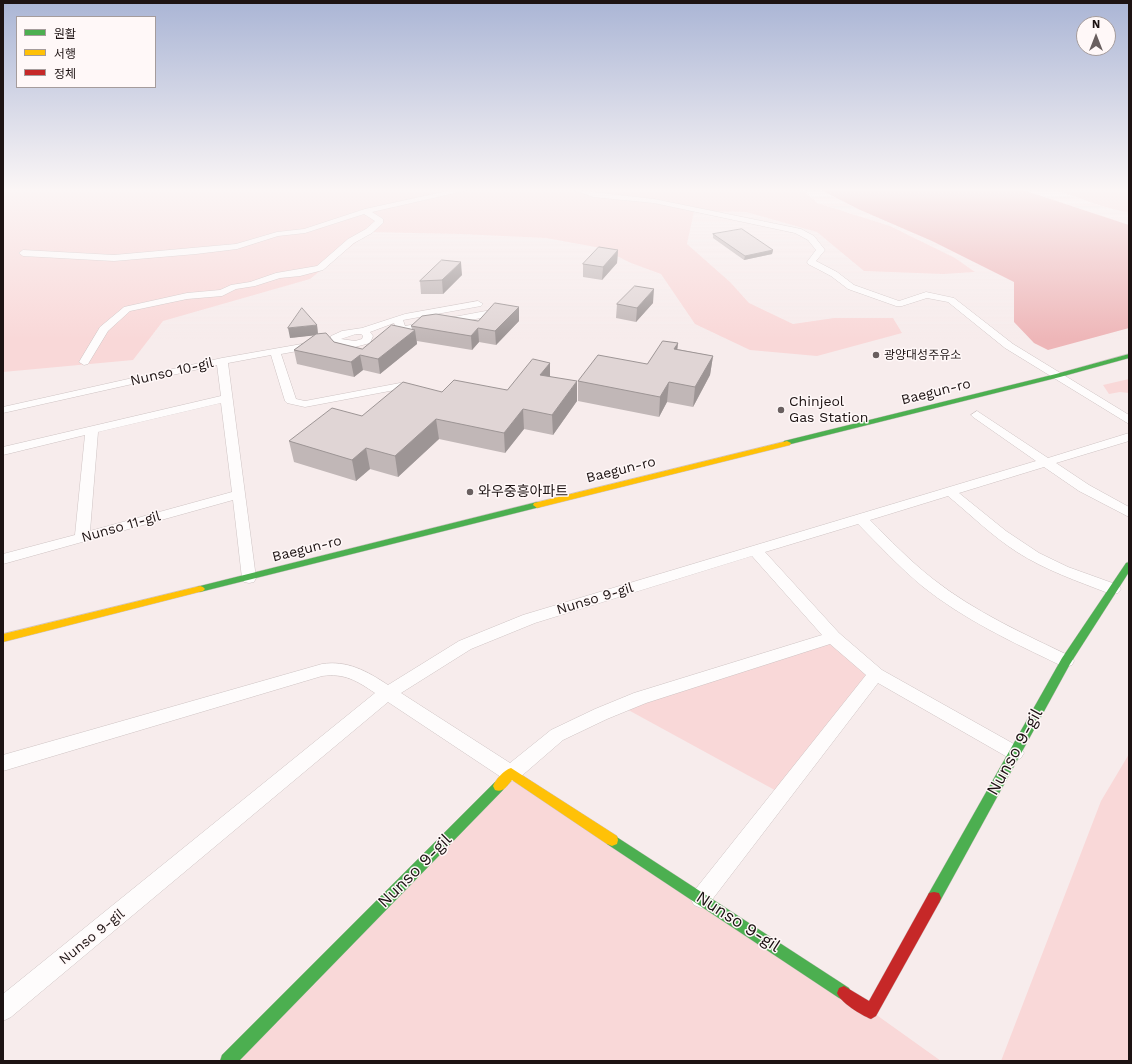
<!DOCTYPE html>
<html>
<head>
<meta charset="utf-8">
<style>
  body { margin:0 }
  #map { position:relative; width:1132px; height:1064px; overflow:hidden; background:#f7ecec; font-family:"Work Sans","Noto Sans KR",sans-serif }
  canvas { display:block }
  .frame { position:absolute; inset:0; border:4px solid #1d1313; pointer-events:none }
  .legend { position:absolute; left:16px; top:16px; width:140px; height:72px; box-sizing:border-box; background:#fff8f8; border:1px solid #a59c9c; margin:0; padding:5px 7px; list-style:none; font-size:12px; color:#1d1313 }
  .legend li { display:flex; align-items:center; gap:8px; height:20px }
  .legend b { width:20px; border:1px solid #a59c9c }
  .north { position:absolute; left:1076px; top:16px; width:40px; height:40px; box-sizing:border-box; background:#fff8f8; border:1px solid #a59c9c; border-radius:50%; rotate:0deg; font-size:11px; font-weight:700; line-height:16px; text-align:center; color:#1d1313 }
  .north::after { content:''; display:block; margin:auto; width:14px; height:18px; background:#695f5f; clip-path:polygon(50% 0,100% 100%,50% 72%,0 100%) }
</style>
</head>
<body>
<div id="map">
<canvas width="1132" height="1064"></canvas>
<div class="frame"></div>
<ul class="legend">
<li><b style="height:5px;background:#4caf50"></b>원활</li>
<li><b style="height:5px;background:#ffc107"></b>서행</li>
<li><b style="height:5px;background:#c62828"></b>정체</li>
</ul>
<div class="north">N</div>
</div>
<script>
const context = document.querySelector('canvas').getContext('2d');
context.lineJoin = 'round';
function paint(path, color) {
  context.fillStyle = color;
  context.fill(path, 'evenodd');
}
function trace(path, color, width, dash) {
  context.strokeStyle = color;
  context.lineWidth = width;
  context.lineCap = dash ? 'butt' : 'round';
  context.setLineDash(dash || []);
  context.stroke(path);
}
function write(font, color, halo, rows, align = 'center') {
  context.font = font + ' "Work Sans","Noto Sans KR",sans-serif';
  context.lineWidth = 3;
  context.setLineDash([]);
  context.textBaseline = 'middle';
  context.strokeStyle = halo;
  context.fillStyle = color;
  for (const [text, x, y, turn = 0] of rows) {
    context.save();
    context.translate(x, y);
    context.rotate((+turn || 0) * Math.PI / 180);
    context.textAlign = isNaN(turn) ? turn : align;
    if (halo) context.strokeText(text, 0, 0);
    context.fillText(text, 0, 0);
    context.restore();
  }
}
const green = new Path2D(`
  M 3,190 L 803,190 L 817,203 L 890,226 L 955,258 L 975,272 L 943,274 L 864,271 L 817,232 L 746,212 L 694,211 L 687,244 L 730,282 L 749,303 L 793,324 L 834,318 L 893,318 L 902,333 L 817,356 L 750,350 L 695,324 L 661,274 L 631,263 L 601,248 L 546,238 L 460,234 L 369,232 L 310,279 L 163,321 L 133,360 L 3,372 Z
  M 1055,190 L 1129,190 L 1129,213 L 1105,207 Z
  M 1129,379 L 1129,393 L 1120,392 L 1109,394 L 1103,385 Z
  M 833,637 L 876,674 L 782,794 L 621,706 Z
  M 1129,754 L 1129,1061 L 1001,1061 L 1101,801 Z
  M 511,773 L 871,1011 L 941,1061 L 228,1061 Z`);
const water = new Path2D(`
  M 821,190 L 1023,190 L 1129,225 L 1129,328 L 1048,350 L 1034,343 L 1014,322 L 1014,282 L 932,241 L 858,209 Z`);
const street = new Path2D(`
  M 452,190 L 468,190 L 372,212 L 383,219 L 383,223 L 372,233 L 354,243 L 323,270 L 300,276 L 280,278 L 255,286 L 236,289 L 222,296 L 187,299 L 130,311 L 108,331 L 88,364 L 84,365 L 79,362 L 100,327 L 124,307 L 187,293 L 220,290 L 231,285 L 250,282 L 276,273 L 317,266 L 348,239 L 366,229 L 375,221 L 364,214 L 305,233 L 278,236 L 237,249 L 196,254 L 114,261 L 23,256 L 19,253 L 23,250 L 114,255 L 236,244 L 277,232 L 304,229 L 365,209 Z
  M 574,190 L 654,199 L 801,229 L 814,236 L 825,250 L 816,261 L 837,272 L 854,285 L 899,301 L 926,292 L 954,298 L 1013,344 L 1129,415 L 1129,424 L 1005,348 L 948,302 L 927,298 L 902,306 L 896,306 L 848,289 L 831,276 L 808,264 L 807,262 L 816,250 L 808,240 L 795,233 L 654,203 L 593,197 Z
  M 478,301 L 483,304 L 481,306 L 403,320 L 405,326 L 502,308 L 507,311 L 502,314 L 402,333 L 398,332 L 394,323 L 370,332 L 373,336 L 370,343 L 355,347 L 336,344 L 281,354 L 296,399 L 305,401 L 400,383 L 404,384 L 406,386 L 404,388 L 400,389 L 305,407 L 287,403 L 285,401 L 271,355 L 228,363 L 256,578 L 254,582 L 249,583 L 244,582 L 242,578 L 233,500 L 3,564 L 3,554 L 75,535 L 85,435 L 3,455 L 3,447 L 221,396 L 217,365 L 3,413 L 3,407 L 222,358 L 330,339 L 331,336 L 342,331 L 362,328 L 405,314 ZM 356,334 L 361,334 L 363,336 L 362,339 L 355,341 L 341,339 ZM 221,403 L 232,492 L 90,531 L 98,432 Z
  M 977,411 L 1048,458 L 1129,433 L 1129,441 L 1056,463 L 1089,485 L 1129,507 L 1129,517 L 1079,491 L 1044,467 L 959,493 L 1006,531 L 1039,553 L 1068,567 L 1118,585 L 1121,589 L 1118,593 L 1113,594 L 1108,593 C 1077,581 1045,570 1017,552 C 992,536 971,515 948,496 L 870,520 C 890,540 910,561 933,579 C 975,612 1024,634 1072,657 L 1074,661 L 1072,665 L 1066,667 L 1060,665 C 1012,642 963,619 922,586 C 899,567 879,545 858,524 L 765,552 L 839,633 L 882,670 L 1021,748 L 1024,753 L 1021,758 L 1015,761 L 1009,758 L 878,683 L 708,905 L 701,908 L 694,905 L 690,898 L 694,891 L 866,675 L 830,644 L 646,703 L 607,719 L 563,740 L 518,779 L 511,781 L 504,779 L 388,702 L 11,1017 L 3,1021 L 3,994 L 375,693 C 357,681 345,673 322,676 L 3,771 L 3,755 L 322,664 C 347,660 367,671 388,685 L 459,641 L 523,615 L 1036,461 L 973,417 L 971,415 ZM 752,556 L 822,635 L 634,693 L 595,709 L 551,730 L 510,763 L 401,693 L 471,649 L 535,623 Z`);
const fast = new Path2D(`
  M 1129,354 L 1129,358 L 1060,377 L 787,445 L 783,443 L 784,441 L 1056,374 Z
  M 537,502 L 540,503 L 541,505 L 540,507 L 200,592 L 197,591 L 195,589 L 197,587 L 200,586 Z
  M 1129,562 L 1129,572 L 1070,664 L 939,903 L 934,904 L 929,903 L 927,898 L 929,893 L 1062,658 L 1126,563 Z
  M 499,781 L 503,782 L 505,786 L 503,790 L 239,1061 L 220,1061 L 222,1055 L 495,782 Z
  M 612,834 L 849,988 L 851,993 L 849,998 L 844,1000 L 839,998 L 607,844 L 606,840 L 607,836 Z`);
const slow = new Path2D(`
  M 787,441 L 791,443 L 790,445 L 537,508 L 533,505 L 534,503 Z
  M 200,586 L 203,587 L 205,589 L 203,591 L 3,642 L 3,634 Z
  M 511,768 L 617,836 L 618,840 L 617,844 L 612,846 L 607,844 L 512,780 C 507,786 503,793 495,790 L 493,786 C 496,779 504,770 511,768 Z`);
const jam = new Path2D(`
  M 934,892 L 939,893 L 941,898 L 939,903 L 876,1016 L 871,1019 C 861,1015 840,1002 837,993 L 839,988 L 844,986 L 869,1001 L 929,893 Z`);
const wall = new Path2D(`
  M 713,234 L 773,250 L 772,254 L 744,260 L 713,238 Z
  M 618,250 L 617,263 L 602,280 L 583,277 L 583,264 Z
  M 462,275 L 443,294 L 421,294 L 420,281 Z
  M 653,303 L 636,322 L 616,318 L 617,304 Z
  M 519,307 L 519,321 L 496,345 L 479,342 L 472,350 L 417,341 L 417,344 L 380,374 L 363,370 L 354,377 L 297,364 L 294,350 L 315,335 L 290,338 L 317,325 L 318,334 L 334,342 L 362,349 L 412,329 L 411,326 L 478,321 Z
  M 678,343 L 677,349 L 713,356 L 710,375 L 693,407 L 667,402 L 659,417 L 578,401 L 578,381 L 647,364 Z
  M 550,363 L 550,376 L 577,401 L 553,435 L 524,429 L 505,453 L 439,439 L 398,477 L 370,469 L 356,481 L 294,462 L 289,441 L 362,416 L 442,392 L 507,390 Z`);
const shadedWall = new Path2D(`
  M 618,250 L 617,263 L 602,280 L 603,267 Z
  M 773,250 L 772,254 L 744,260 L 745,256 Z
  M 461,262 L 462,275 L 443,294 L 442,280 Z
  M 654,289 L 653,303 L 636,322 L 637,308 Z
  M 519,307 L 519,321 L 496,345 L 495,331 Z
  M 317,325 L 318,335 L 290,338 L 288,328 Z
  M 478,328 L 479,342 L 472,350 L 471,336 Z
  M 415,330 L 417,344 L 380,374 L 378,359 Z
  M 678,343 L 676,362 L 674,349 Z
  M 360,355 L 363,370 L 354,377 L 351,362 Z
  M 713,356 L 710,375 L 693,407 L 695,387 Z
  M 550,363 L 550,382 L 540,375 Z
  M 577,381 L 577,401 L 553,435 L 552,415 Z
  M 669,382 L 667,402 L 659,417 L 660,397 Z
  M 523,409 L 524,429 L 505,453 L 504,433 Z
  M 436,419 L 439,439 L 398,477 L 395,456 Z
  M 366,448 L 370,469 L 356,481 L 352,460 Z`);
const building = new Path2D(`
  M 742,229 L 773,250 L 745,256 L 713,234 Z
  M 599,247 L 618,250 L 603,267 L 583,264 Z
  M 442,260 L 461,262 L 442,280 L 420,281 Z
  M 635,286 L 654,289 L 637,308 L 617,304 Z
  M 495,303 L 519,307 L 495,331 L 478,328 L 471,336 L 411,326 L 422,316 L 436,314 L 478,321 Z
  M 302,308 L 317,325 L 288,328 Z
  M 392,325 L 415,330 L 378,359 L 360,355 L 351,362 L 294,350 L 316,334 L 326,333 L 334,342 L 362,349 Z
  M 663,341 L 678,343 L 674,349 L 713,356 L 695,387 L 669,382 L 660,397 L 578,381 L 598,355 L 647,364 Z
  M 533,359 L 550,363 L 540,375 L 577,381 L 552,415 L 523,409 L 504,433 L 436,419 L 395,456 L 366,448 L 352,460 L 289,441 L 332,408 L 362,416 L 403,382 L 442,392 L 454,380 L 507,390 Z`);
const markers = [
  [876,355,4,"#695f5f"],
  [781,410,4,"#695f5f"],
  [470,492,4,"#695f5f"]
];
const farPoinames = [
  ["광양대성주유소",884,355]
];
const streetNames = [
  ["Nunso 10-gil",172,372,-13],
  ["Baegun-ro",936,392,-14],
  ["Baegun-ro",621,470,-14],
  ["Nunso 11-gil",121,527,-16],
  ["Baegun-ro",307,549,-14],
  ["Nunso 9-gil",595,599,-17],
  ["Nunso 9-gil",92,937,-39]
];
const poiNames = [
  ["Chinjeol",789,402],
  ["Gas Station",789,418],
  ["와우중흥아파트",478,492]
];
const nearStreetnames = [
  ["Nunso 9-gil",1015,752,-61],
  ["Nunso 9-gil",415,871,-45],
  ["Nunso 9-gil",738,922,33]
];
paint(green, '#f9d8d8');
paint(water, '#eeb6b8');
trace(street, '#cec3c3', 1);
trace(fast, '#cec3c3', 1);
trace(slow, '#cec3c3', 1);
trace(jam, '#cec3c3', 1);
paint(street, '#fefcfc');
paint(fast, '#4caf50');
paint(slow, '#ffc107');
paint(jam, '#c62828');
paint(wall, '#c1b7b7');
paint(shadedWall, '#9d9595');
paint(building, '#e0d5d5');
trace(building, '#9d9595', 1);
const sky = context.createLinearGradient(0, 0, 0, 339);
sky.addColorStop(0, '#aab5d5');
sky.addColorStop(0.56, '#fbf6f6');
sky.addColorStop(1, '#fbf6f600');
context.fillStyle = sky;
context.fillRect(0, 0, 1132, 339);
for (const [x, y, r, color] of markers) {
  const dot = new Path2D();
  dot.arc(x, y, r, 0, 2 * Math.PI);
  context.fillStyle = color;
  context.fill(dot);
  trace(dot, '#fff8f8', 1.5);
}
write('12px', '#1d1313', '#fff8f8', farPoinames, 'left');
write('14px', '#1d1313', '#fff8f8', streetNames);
write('14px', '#1d1313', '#fff8f8', poiNames, 'left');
write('17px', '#1d1313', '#fff8f8', nearStreetnames);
</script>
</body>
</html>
